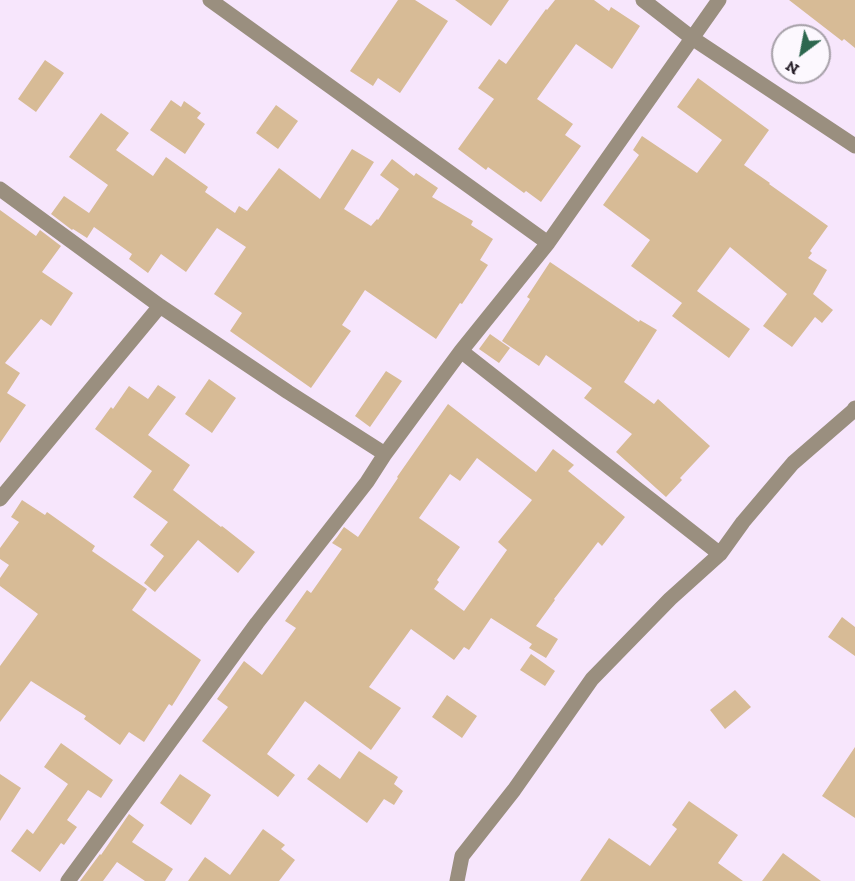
<!DOCTYPE html>
<html>
<head>
<meta charset="utf-8">
<style>
  body { margin:0 }
  #map { position:relative; width:855px; height:881px; overflow:hidden; background:#f7e6fc; font-family:"Zilla Slab",serif }
  canvas { display:block }
  .north { position:absolute; left:771px; top:24px; width:60px; height:60px; box-sizing:border-box; background:#fcf8fe; border:2px solid #a6a0a8; border-radius:50%; rotate:212deg; font-size:16px; font-weight:700; line-height:24px; text-align:center; color:#251d27 }
  .north::after { content:''; display:block; margin:auto; width:21px; height:27px; background:#2d674f; clip-path:polygon(50% 0,100% 100%,50% 72%,0 100%) }
</style>
</head>
<body>
<div id="map">
<canvas width="855" height="881"></canvas>
<div class="north">N</div>
</div>
<script>
const context = document.querySelector('canvas').getContext('2d');
context.lineJoin = 'round';
function paint(path, color) {
  context.fillStyle = color;
  context.fill(path, 'evenodd');
}
function trace(path, color, width, dash) {
  context.strokeStyle = color;
  context.lineWidth = width;
  context.lineCap = dash ? 'butt' : 'round';
  context.setLineDash(dash || []);
  context.stroke(path);
}
const building = new Path2D(`
  M 398,0 L 415,0 L 448,21 L 400,93 L 378,78 L 373,86 L 350,71 Z
  M 455,0 L 509,0 L 491,26 Z
  M 555,0 L 594,0 L 609,11 L 611,7 L 640,26 L 612,69 L 576,44 L 537,99 L 573,124 L 565,135 L 581,146 L 541,202 L 526,191 L 524,193 L 488,167 L 486,170 L 458,149 L 494,99 L 478,88 L 499,59 L 506,64 L 546,9 L 547,10 Z
  M 789,0 L 855,0 L 855,48 L 844,39 L 842,41 Z
  M 45,60 L 64,73 L 36,112 L 18,99 Z
  M 698,78 L 769,130 L 744,165 L 770,183 L 769,184 L 828,226 L 810,251 L 812,253 L 808,258 L 827,270 L 813,294 L 833,310 L 822,323 L 815,317 L 792,347 L 763,326 L 787,294 L 730,247 L 697,291 L 750,329 L 729,358 L 672,316 L 682,303 L 631,266 L 650,240 L 603,205 L 639,155 L 633,150 L 642,136 L 697,173 L 722,140 L 677,107 Z
  M 171,100 L 181,107 L 184,101 L 201,113 L 197,118 L 205,124 L 185,154 L 150,130 Z
  M 276,105 L 298,121 L 278,149 L 256,133 Z
  M 101,113 L 129,133 L 116,150 L 153,176 L 166,157 L 208,187 L 205,192 L 235,213 L 239,206 L 247,211 L 279,168 L 320,199 L 352,149 L 374,162 L 344,209 L 371,226 L 377,219 L 378,220 L 399,189 L 380,175 L 392,159 L 414,176 L 416,173 L 438,188 L 432,197 L 473,221 L 471,225 L 493,239 L 480,260 L 488,265 L 462,304 L 460,303 L 436,339 L 365,290 L 342,325 L 351,331 L 311,388 L 230,331 L 242,313 L 214,294 L 246,247 L 217,228 L 186,272 L 161,254 L 148,273 L 129,259 L 132,254 L 94,227 L 87,238 L 73,229 L 72,230 L 51,214 L 64,196 L 89,213 L 108,185 L 69,157 Z
  M 0,210 L 36,236 L 40,230 L 61,246 L 42,272 L 73,293 L 51,326 L 41,319 L 5,363 L 20,373 L 7,393 L 26,405 L 0,443 Z
  M 550,262 L 639,322 L 640,320 L 657,330 L 624,382 L 654,404 L 658,399 L 710,446 L 680,478 L 682,480 L 666,497 L 616,452 L 632,434 L 584,398 L 592,388 L 546,355 L 539,366 L 502,341 L 530,299 L 527,297 Z
  M 490,334 L 510,348 L 499,363 L 479,349 Z
  M 386,371 L 402,381 L 370,427 L 355,416 Z
  M 209,379 L 236,398 L 212,433 L 185,414 Z
  M 158,385 L 176,397 L 148,435 L 190,465 L 173,490 L 221,527 L 222,526 L 255,552 L 238,573 L 198,540 L 155,592 L 144,583 L 164,556 L 150,545 L 168,522 L 133,497 L 152,471 L 95,429 L 111,407 L 113,409 L 129,386 L 148,399 Z
  M 448,404 L 536,472 L 553,449 L 574,465 L 568,471 L 625,517 L 602,546 L 598,542 L 554,599 L 555,600 L 536,626 L 558,639 L 546,658 L 529,648 L 532,644 L 491,618 L 469,650 L 464,647 L 454,660 L 411,629 L 369,687 L 401,708 L 371,750 L 305,701 L 267,754 L 295,775 L 278,797 L 202,741 L 228,707 L 217,699 L 244,661 L 262,675 L 296,628 L 285,621 L 307,590 L 311,593 L 342,549 L 332,543 L 337,537 L 344,527 L 358,537 L 398,478 L 397,477 ZM 477,458 L 532,500 L 498,542 L 507,550 L 464,611 L 434,589 L 439,582 L 437,580 L 460,547 L 419,518 L 450,474 L 460,481 Z
  M 22,500 L 45,515 L 47,512 L 95,546 L 92,551 L 147,589 L 132,610 L 201,660 L 172,706 L 169,704 L 144,742 L 129,732 L 120,745 L 84,719 L 86,716 L 31,681 L 0,722 L 0,666 L 38,614 L 0,586 L 0,578 L 9,565 L 0,559 L 0,548 L 19,522 L 11,517 Z
  M 842,617 L 855,627 L 855,656 L 828,637 Z
  M 531,654 L 555,671 L 545,686 L 520,670 Z
  M 735,690 L 751,707 L 725,729 L 710,710 Z
  M 447,695 L 477,716 L 462,738 L 432,717 Z
  M 61,743 L 113,780 L 101,798 L 88,790 L 67,820 L 77,827 L 64,845 L 61,843 L 40,872 L 11,851 L 27,829 L 33,834 L 68,784 L 44,767 Z
  M 855,747 L 855,818 L 822,796 Z
  M 359,751 L 398,777 L 394,784 L 403,791 L 394,805 L 384,799 L 367,823 L 307,779 L 319,764 L 340,779 Z
  M 0,774 L 21,788 L 0,821 Z
  M 180,774 L 211,795 L 191,825 L 160,803 Z
  M 689,801 L 738,835 L 718,863 L 743,881 L 580,881 L 609,838 L 650,866 L 677,829 L 672,825 Z
  M 129,814 L 144,825 L 132,842 L 173,869 L 165,881 L 145,881 L 117,862 L 103,881 L 80,881 L 100,854 L 101,855 Z
  M 263,829 L 285,845 L 281,849 L 295,860 L 279,881 L 188,881 L 205,857 L 230,875 Z
  M 783,853 L 821,881 L 762,881 Z`);
const minor = new Path2D(`
  M 210,0 L 548,243
  M 643,0 L 692,38 L 855,146
  M 0,189 L 160,306 L 288,392 L 385,454
  M 461,351 L 720,554
  M 0,499 L 160,306
  M 68,881 L 257,623 L 367,482 L 385,454 L 461,351 L 548,243 L 719,0
  M 457,881 L 462,856 L 514,790 L 592,679 L 670,599 L 720,554 L 743,522 L 793,463 L 853,411 L 855,408`);
paint(building, '#d7bb96');
trace(minor, '#9a8f7f', 15);
</script>
</body>
</html>
